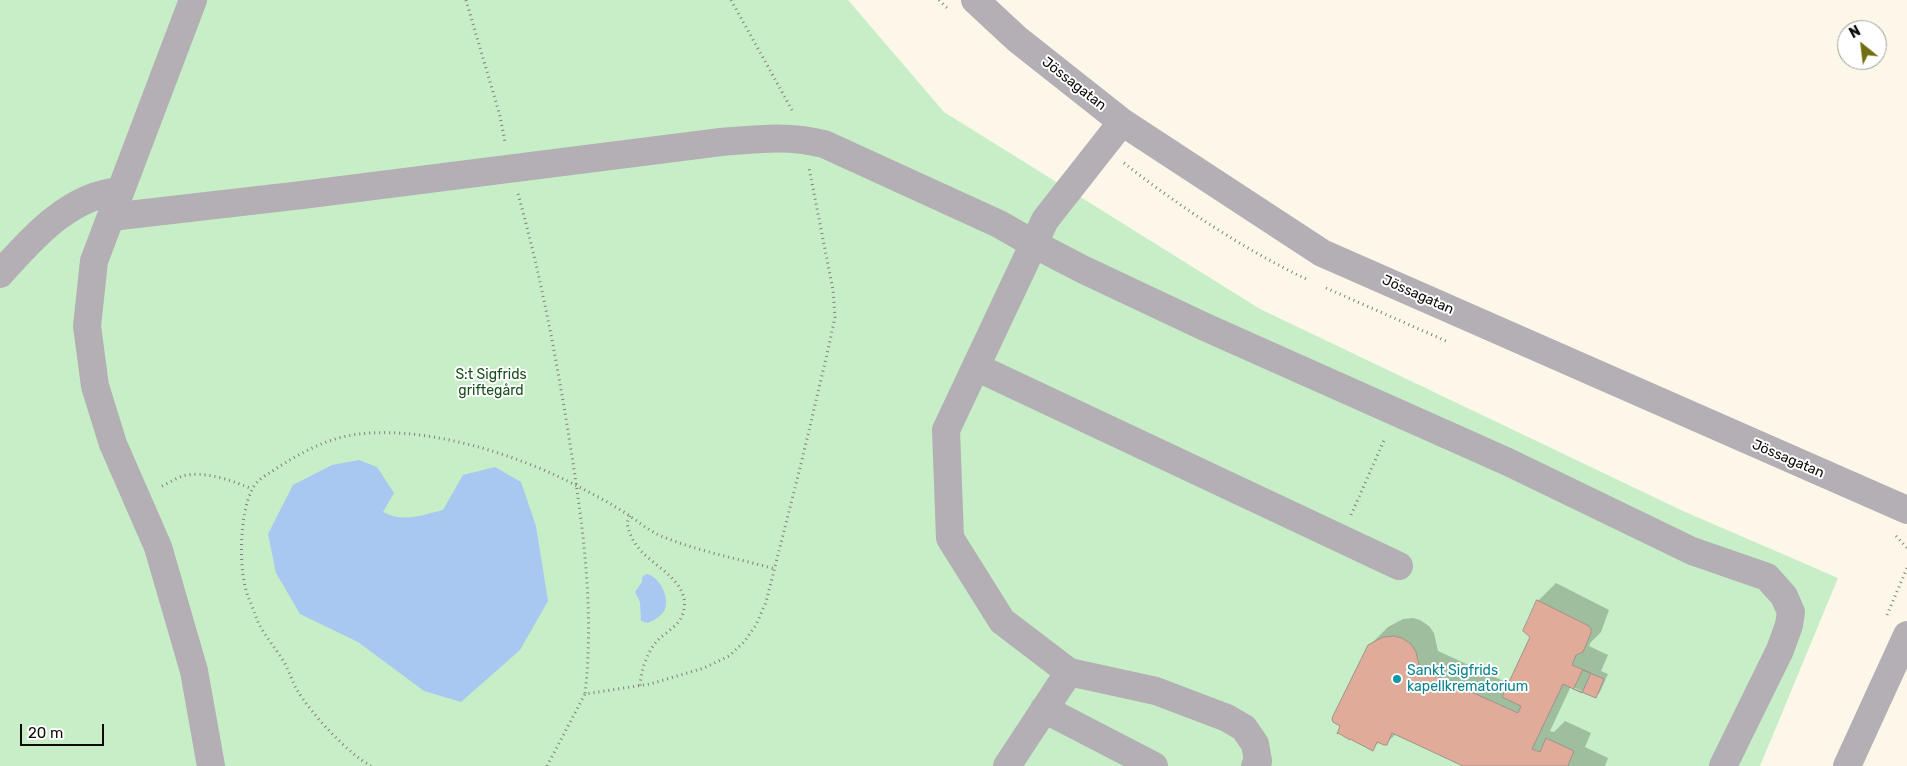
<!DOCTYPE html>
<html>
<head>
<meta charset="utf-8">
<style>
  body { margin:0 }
  #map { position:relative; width:1907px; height:766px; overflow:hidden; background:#fcf7e9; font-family:Rubik,sans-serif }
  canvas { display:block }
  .north { position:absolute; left:1837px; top:20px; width:50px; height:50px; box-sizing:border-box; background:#fff; border:1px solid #9e9d9c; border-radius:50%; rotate:331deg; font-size:14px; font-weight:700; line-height:20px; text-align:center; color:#0d0b07 }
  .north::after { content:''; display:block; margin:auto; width:18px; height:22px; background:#716f11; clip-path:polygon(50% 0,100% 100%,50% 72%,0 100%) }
  .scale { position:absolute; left:20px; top:724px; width:84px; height:22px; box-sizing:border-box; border:2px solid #0d0b07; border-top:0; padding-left:6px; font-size:15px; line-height:18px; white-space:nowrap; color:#0d0b07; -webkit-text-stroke:4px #fff; paint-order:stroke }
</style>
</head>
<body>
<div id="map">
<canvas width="1907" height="766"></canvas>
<div class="north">N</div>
<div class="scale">20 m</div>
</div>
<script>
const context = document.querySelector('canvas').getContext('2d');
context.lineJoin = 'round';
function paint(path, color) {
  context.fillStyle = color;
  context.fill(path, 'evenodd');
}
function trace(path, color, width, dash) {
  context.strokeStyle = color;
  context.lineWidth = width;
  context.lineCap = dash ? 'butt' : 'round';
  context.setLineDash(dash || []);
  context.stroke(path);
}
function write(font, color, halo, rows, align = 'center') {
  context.font = font + ' Rubik,sans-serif';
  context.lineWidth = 4;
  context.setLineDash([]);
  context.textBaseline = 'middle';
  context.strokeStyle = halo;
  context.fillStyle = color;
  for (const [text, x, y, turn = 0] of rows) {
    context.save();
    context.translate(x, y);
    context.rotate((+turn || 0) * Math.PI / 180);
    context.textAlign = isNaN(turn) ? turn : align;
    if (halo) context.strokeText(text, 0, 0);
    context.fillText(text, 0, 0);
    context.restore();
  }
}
const green = new Path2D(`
  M 0,0 L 848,0 L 944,112 L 1260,309 L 1683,511 L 1838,578 L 1760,766 L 0,766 Z`);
const water = new Path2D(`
  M 359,460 L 377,467 L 394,493 L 383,512 C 403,523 422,515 443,510 L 463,475 L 495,467 L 521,482 L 536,526 L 548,601 L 520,650 L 461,702 L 424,691 L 358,642 L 300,614 L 276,573 L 268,534 L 293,485 L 332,465 Z
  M 647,574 C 660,577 671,599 664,611 C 660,617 654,620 648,623 L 641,621 L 640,602 L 635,592 L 642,582 L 642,577 Z`);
const shadow = new Path2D(`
  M 1556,583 L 1609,610 L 1601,632 L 1591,642 L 1589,646 L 1608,655 L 1601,671 L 1608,674 L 1600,692 L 1595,697 L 1571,686 L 1550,731 L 1554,732 L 1565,721 L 1591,733 L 1585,747 L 1608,758 L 1605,766 L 1466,766 L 1396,734 L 1386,743 L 1379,742 L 1373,748 L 1369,646 L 1388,627 L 1403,619 L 1413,618 L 1420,620 L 1429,626 L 1434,633 L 1438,651 L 1510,684 L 1532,636 L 1538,601 Z`);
const building = new Path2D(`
  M 1537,600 L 1589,626 L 1591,629 L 1591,633 L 1583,652 L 1576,655 L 1572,665 L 1591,673 L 1582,693 L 1563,684 L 1532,749 L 1540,752 L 1546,738 L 1574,751 L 1568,765 L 1569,766 L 1463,766 L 1392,733 L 1387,745 L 1384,745 L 1377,742 L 1373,751 L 1350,739 L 1350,740 L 1338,733 L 1337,734 L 1340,726 L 1333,722 L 1332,718 L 1368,645 L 1383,637 L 1394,636 L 1402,638 L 1411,644 L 1416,652 L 1420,669 L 1518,713 L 1521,706 L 1502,697 L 1530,637 L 1523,631 Z
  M 1583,670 L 1604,679 L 1596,698 L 1574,689 Z`);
const path = new Path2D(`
  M 466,0 L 500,116 L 505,142
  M 731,0 L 792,110
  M 939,0 L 948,9
  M 1124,163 C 1180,207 1242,248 1306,279
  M 518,194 C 540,272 555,351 568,431 C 582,519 595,606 585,694
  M 1326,288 L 1446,341
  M 162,486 C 169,483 176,478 183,476 C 203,470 234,481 252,489
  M 1351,515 L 1385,438
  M 630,516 L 627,523 C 629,534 634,544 643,553 C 660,570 694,586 682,616 C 678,626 665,633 658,640 C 647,651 641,671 640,686
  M 1896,536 L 1907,548
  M 1887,615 L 1907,568
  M 371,766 C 347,753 311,713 297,690 C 292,681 289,671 284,662 C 276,649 266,637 259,624 C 255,616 253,607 249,599 C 238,573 239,515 252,490 C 255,482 264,476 271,472 C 295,456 319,442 347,436 C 417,422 518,454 579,487 C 593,494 608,502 622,511 C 634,518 646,529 659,535 C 696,551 736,558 775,569
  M 547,766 L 585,694 L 650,684 L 704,668 L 729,656 L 744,642 L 756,625 L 766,602 L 801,464 L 828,350 L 835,317 L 833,290 L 809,168`);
const minor = new Path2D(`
  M 193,0 L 94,261 L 87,326 L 95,386 L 113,444 L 158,547 L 194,671 L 211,766
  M 975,0 L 1017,39 L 1122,122 L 1322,253 L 1907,510
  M 111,217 L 302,195 L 721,142 C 758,139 788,135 824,144 L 999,224 L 1034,244 L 1082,269 L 1205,327 L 1508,462 L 1692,551 L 1767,577 L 1784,596 L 1791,612 L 1789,625 L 1780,650 L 1723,766
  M 0,274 C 32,238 70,195 120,191
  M 976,367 L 1399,566
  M 1069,672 L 1156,691 L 1227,718 L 1244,728 L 1255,744 L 1258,761 L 1255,766
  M 1044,709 L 1154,766
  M 1007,766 L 1069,672 L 1002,621 L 950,538 L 946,430 L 1045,220 L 1122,122
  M 1847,766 L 1907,635`);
const markers = [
  [1397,679,5,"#0f9aa8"]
];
const streetNames = [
  ["Jössagatan",1074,84,38],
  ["Jössagatan",1418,295,24],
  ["Jössagatan",1788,459,23]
];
const parkNames = [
  ["S:t Sigfrids",491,375],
  ["griftegård",491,391]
];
const cultureNames = [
  ["Sankt Sigfrids",1407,671],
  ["kapellkrematorium",1407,687]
];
paint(green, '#c7eec6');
paint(water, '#a8c8f2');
paint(shadow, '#0003');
paint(building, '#e1ab9a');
trace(building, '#a1928d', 1);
trace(path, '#848077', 3, [1, 4]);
trace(minor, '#b3afb5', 28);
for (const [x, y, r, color] of markers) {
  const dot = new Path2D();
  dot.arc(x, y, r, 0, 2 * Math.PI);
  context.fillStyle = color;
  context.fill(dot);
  trace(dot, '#fff', 2);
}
write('14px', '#0d0b07', '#fff', streetNames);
write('14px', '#194f1c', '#fff', parkNames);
write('14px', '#0d838f', '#fff', cultureNames, 'left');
</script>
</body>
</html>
